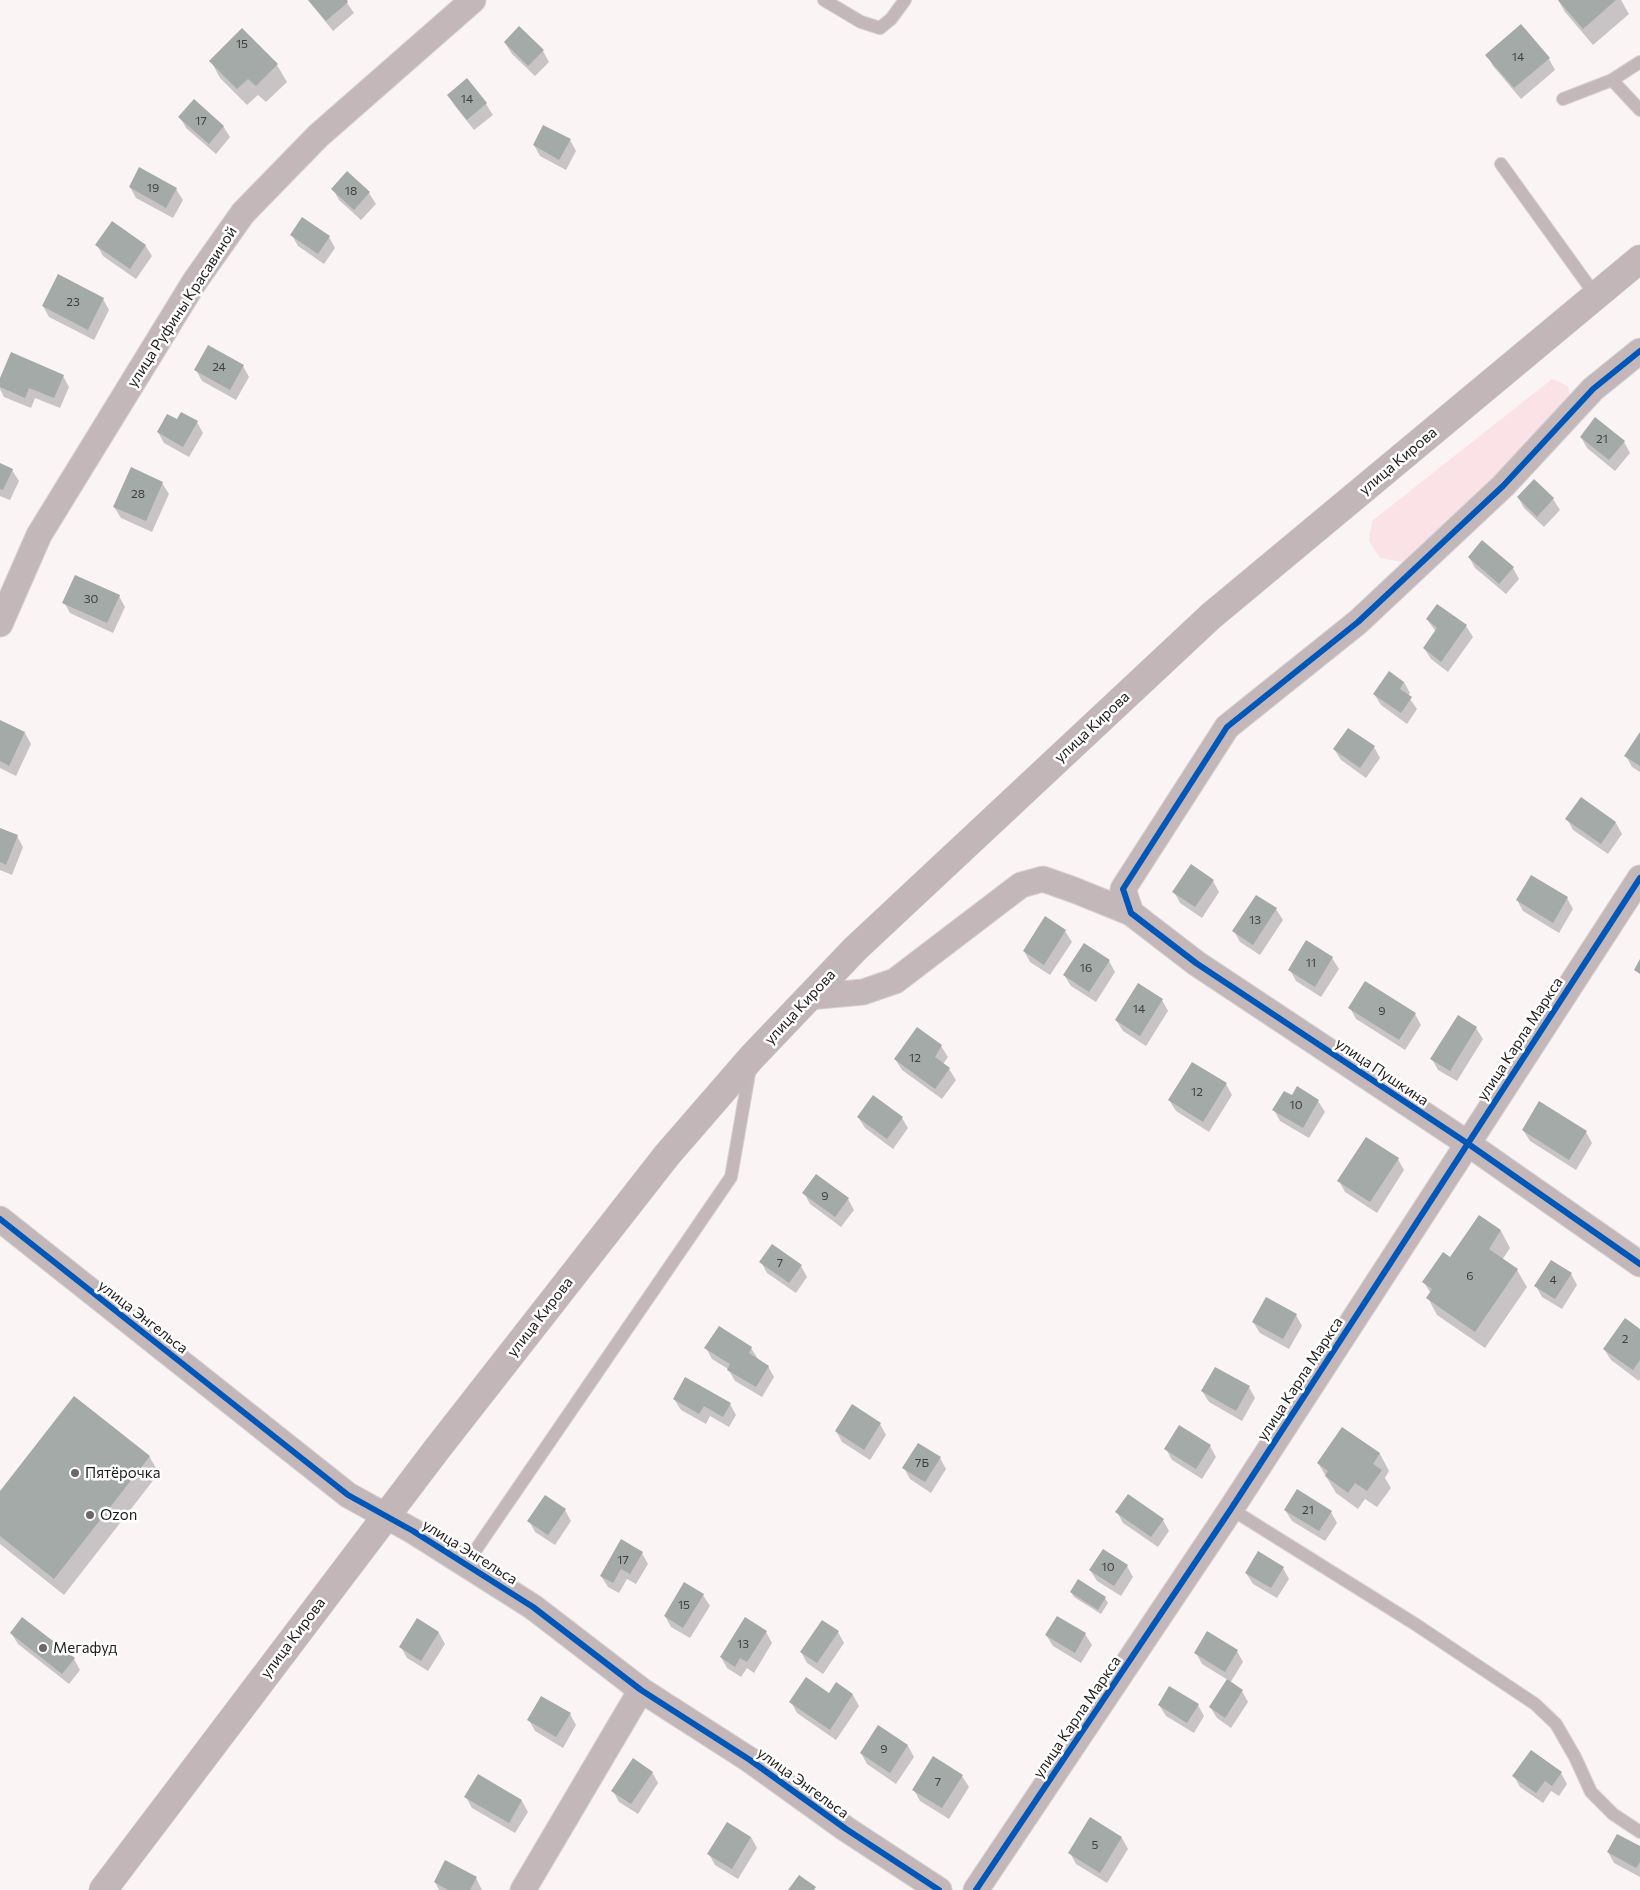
<!DOCTYPE html>
<html>
<head>
<meta charset="utf-8">
<style>
  body { margin:0 }
  canvas { display:block; background:#faf4f5 }
</style>
</head>
<body>
<canvas width="1640" height="1890"></canvas>
<script>
const context = document.querySelector('canvas').getContext('2d');
context.lineJoin = 'round';
function paint(path, color) {
  context.fillStyle = color;
  context.fill(path, 'evenodd');
}
function trace(path, color, width, dash) {
  context.strokeStyle = color;
  context.lineWidth = width;
  context.lineCap = dash ? 'butt' : 'round';
  context.setLineDash(dash || []);
  context.stroke(path);
}
function write(font, color, halo, rows, align = 'center') {
  context.font = font + ' Commissioner,sans-serif';
  context.lineWidth = 5;
  context.setLineDash([]);
  context.textBaseline = 'middle';
  context.strokeStyle = halo;
  context.fillStyle = color;
  for (const [text, x, y, turn = 0] of rows) {
    context.save();
    context.translate(x, y);
    context.rotate((+turn || 0) * Math.PI / 180);
    context.textAlign = isNaN(turn) ? turn : align;
    if (halo) context.strokeText(text, 0, 0);
    context.fillText(text, 0, 0);
    context.restore();
  }
}
const green = new Path2D(`
  M 1552,379 L 1568,386 L 1570,399 L 1497,477 L 1402,562 L 1380,558 L 1369,541 L 1372,521 Z`);
const shadow = new Path2D(`
  M 308,0 L 345,0 L 354,13 L 333,31 Z
  M 1558,0 L 1621,0 L 1629,14 L 1593,45 L 1565,12 Z
  M 242,30 L 277,65 L 287,82 L 266,102 L 258,95 L 247,105 L 220,78 L 211,61 Z
  M 505,43 L 543,51 L 549,62 L 535,76 L 512,54 Z
  M 1487,55 L 1549,59 L 1555,70 L 1521,99 L 1493,66 Z
  M 467,80 L 486,104 L 493,115 L 474,130 L 455,106 L 448,95 Z
  M 180,117 L 223,126 L 230,137 L 216,154 L 186,128 Z
  M 570,140 L 576,151 L 566,170 L 540,156 L 534,145 Z
  M 347,173 L 369,193 L 376,204 L 361,220 L 339,200 L 333,189 Z
  M 130,187 L 176,189 L 183,200 L 173,218 L 136,198 Z
  M 292,235 L 329,237 L 335,248 L 324,264 L 298,246 Z
  M 97,245 L 145,245 L 152,256 L 136,279 L 103,256 Z
  M 103,299 L 109,310 L 94,340 L 49,317 L 43,306 Z
  M 243,366 L 249,377 L 236,400 L 202,381 L 196,370 Z
  M 63,376 L 69,387 L 60,408 L 35,398 L 31,408 L 4,397 L 0,389 L 0,381 Z
  M 178,421 L 197,422 L 203,433 L 189,457 L 164,443 L 158,432 Z
  M 1581,437 L 1624,442 L 1630,453 L 1615,471 L 1587,448 Z
  M 0,464 L 12,470 L 19,481 L 10,500 L 0,496 Z
  M 1534,481 L 1553,499 L 1560,510 L 1544,527 L 1524,508 L 1518,497 Z
  M 162,483 L 169,494 L 152,532 L 121,518 L 114,507 Z
  M 1469,557 L 1513,568 L 1519,579 L 1506,594 L 1475,568 Z
  M 119,596 L 125,607 L 113,633 L 70,613 L 64,602 Z
  M 1437,605 L 1466,626 L 1473,637 L 1448,672 L 1431,659 L 1424,648 L 1436,632 L 1427,619 Z
  M 1404,682 L 1410,693 L 1408,696 L 1417,709 L 1407,724 L 1381,705 L 1374,694 Z
  M 0,721 L 25,733 L 31,744 L 16,776 L 0,768 Z
  M 1640,735 L 1640,772 L 1632,767 L 1626,756 Z
  M 1374,747 L 1380,758 L 1366,778 L 1341,760 L 1334,749 Z
  M 1567,819 L 1616,823 L 1622,834 L 1608,854 L 1573,830 Z
  M 0,829 L 17,836 L 23,847 L 12,875 L 0,870 Z
  M 1213,881 L 1219,892 L 1202,918 L 1180,903 L 1174,892 Z
  M 1256,896 L 1276,909 L 1283,920 L 1260,955 L 1240,942 L 1234,931 Z
  M 1567,898 L 1573,909 L 1559,933 L 1523,911 L 1517,900 Z
  M 1065,931 L 1072,942 L 1050,975 L 1030,962 L 1024,951 Z
  M 1332,958 L 1339,969 L 1321,997 L 1296,981 L 1290,970 Z
  M 1109,961 L 1115,972 L 1096,1002 L 1071,986 L 1064,975 Z
  M 1162,1000 L 1168,1011 L 1146,1046 L 1123,1031 L 1116,1020 Z
  M 1350,1008 L 1415,1014 L 1421,1025 L 1405,1050 L 1356,1019 Z
  M 1458,1016 L 1476,1028 L 1483,1039 L 1457,1081 L 1438,1070 L 1432,1059 Z
  M 917,1029 L 941,1046 L 948,1057 L 943,1064 L 949,1069 L 956,1080 L 942,1099 L 902,1070 L 895,1059 Z
  M 1226,1084 L 1232,1095 L 1209,1132 L 1176,1111 L 1169,1100 Z
  M 1292,1097 L 1318,1101 L 1325,1112 L 1309,1138 L 1280,1121 L 1274,1110 Z
  M 858,1117 L 902,1118 L 908,1128 L 893,1149 L 865,1128 Z
  M 1523,1130 L 1586,1132 L 1592,1143 L 1576,1170 L 1530,1141 Z
  M 1398,1159 L 1404,1170 L 1377,1213 L 1345,1192 L 1339,1181 Z
  M 804,1193 L 848,1199 L 854,1210 L 841,1227 L 810,1204 Z
  M 1480,1216 L 1501,1231 L 1510,1248 L 1502,1260 L 1517,1270 L 1527,1287 L 1485,1348 L 1437,1315 L 1428,1298 L 1431,1294 L 1424,1282 L 1451,1259 Z
  M 761,1262 L 801,1266 L 807,1277 L 796,1293 L 767,1273 Z
  M 1571,1274 L 1577,1285 L 1562,1309 L 1542,1297 L 1536,1286 Z
  M 1296,1315 L 1302,1326 L 1289,1349 L 1260,1333 L 1253,1322 Z
  M 1640,1330 L 1640,1379 L 1639,1381 L 1611,1360 L 1604,1349 Z
  M 706,1348 L 751,1348 L 758,1359 L 768,1366 L 774,1377 L 762,1397 L 735,1381 L 728,1369 L 712,1359 Z
  M 1249,1387 L 1255,1398 L 1242,1421 L 1209,1402 L 1202,1391 Z
  M 674,1399 L 730,1404 L 736,1415 L 729,1427 L 710,1416 L 706,1424 L 681,1410 Z
  M 880,1424 L 886,1435 L 870,1460 L 842,1442 L 836,1431 Z
  M 1342,1429 L 1380,1454 L 1389,1471 L 1385,1478 L 1391,1488 L 1377,1507 L 1365,1499 L 1358,1509 L 1336,1493 L 1318,1463 Z
  M 1210,1446 L 1216,1457 L 1202,1479 L 1172,1460 L 1166,1449 Z
  M 149,1456 L 159,1473 L 64,1595 L 0,1544 L 0,1493 Z
  M 940,1458 L 946,1469 L 931,1493 L 910,1479 L 904,1468 Z
  M 565,1510 L 571,1521 L 555,1545 L 535,1532 L 529,1521 Z
  M 1285,1510 L 1331,1512 L 1337,1523 L 1325,1541 L 1292,1521 Z
  M 1117,1512 L 1163,1520 L 1169,1531 L 1158,1547 L 1123,1523 Z
  M 642,1553 L 648,1564 L 636,1584 L 627,1579 L 619,1593 L 608,1587 L 601,1576 Z
  M 1127,1566 L 1133,1577 L 1121,1596 L 1097,1581 L 1090,1570 Z
  M 1283,1568 L 1289,1579 L 1277,1598 L 1253,1584 L 1246,1573 Z
  M 1071,1592 L 1105,1598 L 1108,1603 L 1101,1614 L 1074,1597 Z
  M 703,1595 L 710,1606 L 690,1638 L 671,1627 L 665,1616 Z
  M 418,1620 L 439,1633 L 445,1644 L 428,1671 L 407,1658 L 401,1647 Z
  M 766,1632 L 772,1643 L 754,1673 L 747,1668 L 741,1677 L 727,1668 L 721,1657 Z
  M 838,1632 L 844,1643 L 823,1674 L 807,1663 L 801,1652 Z
  M 11,1633 L 74,1659 L 80,1670 L 69,1684 L 18,1644 Z
  M 1085,1634 L 1092,1645 L 1081,1663 L 1053,1646 L 1046,1635 Z
  M 1237,1651 L 1243,1662 L 1230,1683 L 1242,1691 L 1248,1702 L 1231,1728 L 1217,1718 L 1210,1707 L 1228,1680 L 1202,1664 L 1196,1653 Z
  M 836,1684 L 853,1695 L 859,1706 L 836,1740 L 797,1713 L 791,1702 L 829,1694 Z
  M 1159,1705 L 1198,1705 L 1204,1716 L 1194,1733 L 1166,1716 Z
  M 570,1714 L 576,1725 L 563,1748 L 535,1731 L 529,1720 Z
  M 879,1727 L 908,1746 L 914,1757 L 896,1784 L 867,1764 L 861,1753 Z
  M 652,1772 L 658,1783 L 638,1814 L 619,1802 L 613,1791 Z
  M 1561,1773 L 1567,1784 L 1559,1796 L 1551,1791 L 1543,1803 L 1520,1787 L 1514,1776 Z
  M 962,1776 L 969,1787 L 949,1819 L 920,1801 L 914,1790 Z
  M 466,1797 L 522,1801 L 528,1812 L 515,1833 L 472,1808 Z
  M 751,1837 L 757,1848 L 738,1879 L 715,1865 L 709,1854 Z
  M 1122,1838 L 1128,1849 L 1107,1883 L 1076,1864 L 1070,1853 Z
  M 1640,1848 L 1640,1877 L 1614,1863 L 1608,1852 Z
  M 476,1878 L 482,1890 L 439,1890 L 435,1882 Z`);
const building = new Path2D(`
  M 308,0 L 347,0 L 348,2 L 326,21 Z
  M 1558,0 L 1616,0 L 1583,29 Z
  M 1521,24 L 1550,58 L 1514,88 L 1485,55 Z
  M 519,26 L 544,50 L 528,66 L 504,42 Z
  M 242,28 L 278,64 L 256,86 L 248,79 L 237,89 L 209,61 Z
  M 467,78 L 487,103 L 467,120 L 447,95 Z
  M 194,99 L 224,126 L 209,144 L 178,117 Z
  M 543,125 L 571,139 L 559,160 L 533,145 Z
  M 139,167 L 177,188 L 166,208 L 129,187 Z
  M 347,171 L 370,192 L 354,210 L 331,189 Z
  M 302,217 L 330,236 L 318,254 L 290,235 Z
  M 112,221 L 146,245 L 130,269 L 95,245 Z
  M 58,274 L 104,298 L 88,330 L 42,306 Z
  M 208,345 L 244,365 L 230,390 L 194,370 Z
  M 11,352 L 64,375 L 54,398 L 29,388 L 25,398 L 0,387 L 0,378 Z
  M 181,412 L 198,421 L 183,447 L 157,432 L 167,414 L 177,419 Z
  M 1595,417 L 1625,441 L 1609,460 L 1580,437 Z
  M 0,463 L 13,469 L 3,490 L 0,489 Z
  M 131,467 L 163,482 L 146,521 L 113,507 Z
  M 1534,479 L 1554,498 L 1537,517 L 1517,497 Z
  M 1482,540 L 1514,567 L 1499,584 L 1468,557 Z
  M 75,575 L 120,595 L 107,623 L 62,603 Z
  M 1437,604 L 1467,625 L 1441,662 L 1423,648 L 1437,628 L 1426,619 Z
  M 1389,671 L 1404,682 L 1400,689 L 1412,697 L 1401,713 L 1373,694 Z
  M 0,720 L 25,732 L 9,766 L 0,761 Z
  M 1348,728 L 1375,746 L 1360,768 L 1333,749 Z
  M 1640,732 L 1640,766 L 1624,756 Z
  M 1581,797 L 1616,822 L 1601,844 L 1565,819 Z
  M 0,828 L 18,835 L 6,865 L 0,862 Z
  M 1191,864 L 1214,880 L 1195,907 L 1172,892 Z
  M 1531,875 L 1568,897 L 1553,923 L 1516,900 Z
  M 1256,895 L 1277,908 L 1253,945 L 1232,931 Z
  M 1045,916 L 1066,930 L 1044,965 L 1023,951 Z
  M 1306,940 L 1333,957 L 1315,987 L 1288,970 Z
  M 1084,943 L 1110,960 L 1089,992 L 1063,975 Z
  M 1640,959 L 1640,974 L 1634,970 Z
  M 1365,981 L 1416,1013 L 1399,1040 L 1348,1008 Z
  M 1138,983 L 1163,999 L 1140,1036 L 1115,1020 Z
  M 1458,1015 L 1477,1027 L 1450,1071 L 1430,1059 Z
  M 917,1027 L 942,1045 L 935,1057 L 950,1068 L 935,1089 L 894,1059 Z
  M 1192,1062 L 1227,1083 L 1203,1122 L 1168,1100 Z
  M 1297,1086 L 1319,1100 L 1303,1128 L 1272,1110 L 1284,1091 L 1292,1095 Z
  M 873,1095 L 903,1117 L 887,1139 L 857,1117 Z
  M 1539,1101 L 1587,1131 L 1569,1160 L 1522,1130 Z
  M 1366,1137 L 1399,1158 L 1370,1202 L 1337,1181 Z
  M 816,1174 L 849,1198 L 835,1217 L 802,1193 Z
  M 1479,1215 L 1501,1230 L 1489,1249 L 1518,1269 L 1475,1332 L 1426,1298 L 1432,1289 L 1422,1282 L 1443,1252 L 1450,1257 Z
  M 772,1244 L 802,1265 L 789,1283 L 759,1262 Z
  M 1551,1260 L 1572,1273 L 1555,1299 L 1534,1286 Z
  M 1266,1297 L 1297,1314 L 1283,1339 L 1252,1322 Z
  M 1625,1318 L 1640,1329 L 1640,1360 L 1633,1370 L 1603,1349 Z
  M 719,1326 L 752,1347 L 749,1353 L 769,1366 L 756,1387 L 727,1370 L 730,1364 L 704,1348 Z
  M 1215,1367 L 1250,1386 L 1236,1411 L 1201,1391 Z
  M 685,1377 L 731,1403 L 723,1417 L 704,1406 L 699,1414 L 673,1399 Z
  M 74,1396 L 150,1456 L 54,1579 L 0,1536 L 0,1491 Z
  M 852,1404 L 881,1423 L 864,1450 L 835,1431 Z
  M 1179,1425 L 1211,1445 L 1196,1469 L 1164,1449 Z
  M 1342,1427 L 1380,1453 L 1373,1464 L 1382,1470 L 1367,1491 L 1355,1483 L 1348,1493 L 1325,1476 L 1328,1471 L 1317,1463 Z
  M 918,1443 L 941,1457 L 925,1482 L 902,1468 Z
  M 1297,1489 L 1332,1511 L 1319,1531 L 1284,1510 Z
  M 1128,1494 L 1164,1519 L 1151,1537 L 1115,1512 Z
  M 545,1495 L 566,1509 L 548,1535 L 527,1521 Z
  M 621,1539 L 643,1552 L 630,1574 L 621,1569 L 613,1583 L 600,1576 Z
  M 1103,1549 L 1128,1565 L 1114,1586 L 1089,1570 Z
  M 1258,1551 L 1284,1567 L 1271,1588 L 1245,1573 Z
  M 1078,1579 L 1106,1597 L 1098,1610 L 1070,1592 Z
  M 684,1582 L 704,1594 L 683,1628 L 664,1616 Z
  M 1057,1616 L 1086,1633 L 1075,1653 L 1045,1635 Z
  M 22,1617 L 75,1658 L 62,1674 L 10,1633 Z
  M 745,1617 L 767,1631 L 747,1662 L 740,1658 L 735,1667 L 720,1657 Z
  M 417,1618 L 439,1632 L 421,1661 L 399,1647 Z
  M 822,1620 L 839,1631 L 817,1663 L 800,1652 Z
  M 1207,1631 L 1238,1650 L 1225,1672 L 1194,1653 Z
  M 806,1677 L 829,1693 L 836,1682 L 853,1694 L 830,1730 L 789,1702 Z
  M 1227,1679 L 1243,1690 L 1225,1718 L 1209,1707 Z
  M 1169,1686 L 1199,1704 L 1187,1723 L 1158,1705 Z
  M 541,1696 L 571,1713 L 556,1737 L 527,1720 Z
  M 878,1725 L 908,1745 L 890,1773 L 860,1753 Z
  M 1531,1750 L 1562,1772 L 1552,1786 L 1545,1781 L 1536,1793 L 1512,1776 Z
  M 933,1756 L 963,1775 L 942,1808 L 912,1790 Z
  M 633,1758 L 653,1772 L 631,1804 L 611,1791 Z
  M 478,1774 L 522,1800 L 509,1823 L 464,1797 Z
  M 1090,1817 L 1122,1837 L 1100,1873 L 1068,1853 Z
  M 727,1822 L 751,1837 L 732,1869 L 707,1854 Z
  M 1617,1834 L 1640,1846 L 1640,1862 L 1636,1868 L 1607,1852 Z
  M 445,1860 L 477,1877 L 470,1890 L 448,1890 L 434,1882 Z
  M 799,1875 L 816,1887 L 814,1890 L 788,1890 Z`);
const lane = new Path2D(`
  M 824,0 L 861,22 L 880,28 L 891,19 L 905,0
  M 1612,80 L 1640,110
  M 1563,99 L 1612,80 L 1640,62
  M 1501,164 L 1596,296
  M 1231,1509 L 1415,1624 L 1535,1704 L 1556,1724 L 1575,1757 L 1591,1792 L 1613,1814 L 1640,1832
  M 466,1564 L 731,1177 L 750,1068`);
const street = new Path2D(`
  M 1640,351 L 1593,389 L 1503,486 L 1358,622 L 1227,727 L 1123,889 L 1131,913 L 1196,963 L 1467,1143 L 1640,1264
  M 0,624 L 39,535 L 195,281 L 243,213 L 318,136 L 473,0
  M 809,997 L 863,992 L 895,981 L 1021,885 L 1043,879 L 1074,890 L 1131,913
  M 0,1219 L 348,1495 L 413,1531 L 533,1607 L 641,1690 L 750,1760 L 846,1829 L 939,1890
  M 523,1890 L 641,1690
  M 976,1890 L 1231,1509 L 1640,878`);
const secondary = new Path2D(`
  M 103,1890 L 437,1449 L 667,1155 L 752,1057 L 855,949 L 1211,616 L 1640,259`);
const cycleway = new Path2D(`
  M 1640,351 L 1593,389 L 1503,486 L 1358,622 L 1227,727 L 1123,889 L 1131,913 L 1196,963 L 1467,1143 L 1640,1264
  M 0,1219 L 348,1495 L 413,1531 L 533,1607 L 641,1690 L 750,1760 L 846,1829 L 939,1890
  M 976,1890 L 1231,1509 L 1640,878`);
const markers = [
  [75,1473,5,"#6c6868"],
  [90,1515,5,"#6c6868"],
  [43,1648,5,"#6c6868"]
];
const numberNames = [
  ["15",242,44],
  ["14",1518,57],
  ["14",467,99],
  ["17",201,121],
  ["19",153,188],
  ["18",351,191],
  ["23",73,302],
  ["24",219,367],
  ["21",1602,439],
  ["28",138,494],
  ["30",91,599],
  ["13",1255,920],
  ["11",1311,963],
  ["16",1086,968],
  ["14",1139,1009],
  ["9",1382,1011],
  ["12",915,1058],
  ["12",1197,1092],
  ["10",1296,1105],
  ["9",825,1196],
  ["7",780,1263],
  ["6",1470,1276],
  ["4",1553,1280],
  ["2",1625,1339],
  ["7Б",922,1463],
  ["21",1308,1510],
  ["17",623,1560],
  ["10",1108,1567],
  ["15",684,1605],
  ["13",743,1644],
  ["9",884,1749],
  ["7",938,1782],
  ["5",1095,1845]
];
const streetNames = [
  ["улица Руфины Красавиной",182,307,-57],
  ["улица Кирова",1398,461,-40],
  ["улица Кирова",1092,727,-43],
  ["улица Кирова",800,1007,-47],
  ["улица Карла Маркса",1520,1039,-57],
  ["улица Пушкина",1382,1072,34],
  ["улица Энгельса",143,1317,38],
  ["улица Кирова",540,1317,-52],
  ["улица Карла Маркса",1300,1379,-57],
  ["улица Энгельса",470,1552,32],
  ["улица Кирова",293,1638,-53],
  ["улица Карла Маркса",1077,1717,-56],
  ["улица Энгельса",803,1783,36]
];
const poiNames = [
  ["Пятёрочка",85,1473],
  ["Ozon",100,1515],
  ["Мегафуд",53,1648]
];
paint(green, '#fbe2e7');
paint(shadow, '#0003');
paint(building, '#a4aaa8');
trace(lane, '#d6d2d3', 14);
trace(street, '#d6d2d3', 27);
trace(secondary, '#d6d2d3', 29);
trace(lane, '#c4b7ba', 12);
trace(street, '#c4b7ba', 25);
trace(secondary, '#c3b6b9', 28);
trace(cycleway, '#0057b8', 6);
for (const [x, y, r, color] of markers) {
  const dot = new Path2D();
  dot.arc(x, y, r, 0, 2 * Math.PI);
  context.fillStyle = color;
  context.fill(dot);
  trace(dot, '#fff', 2);
}
write('12px', '#41403f', null, numberNames);
write('15px', '#201c1c', '#fff', streetNames);
write('15px', '#201c1c', '#fff', poiNames, 'left');
</script>
</body>
</html>
